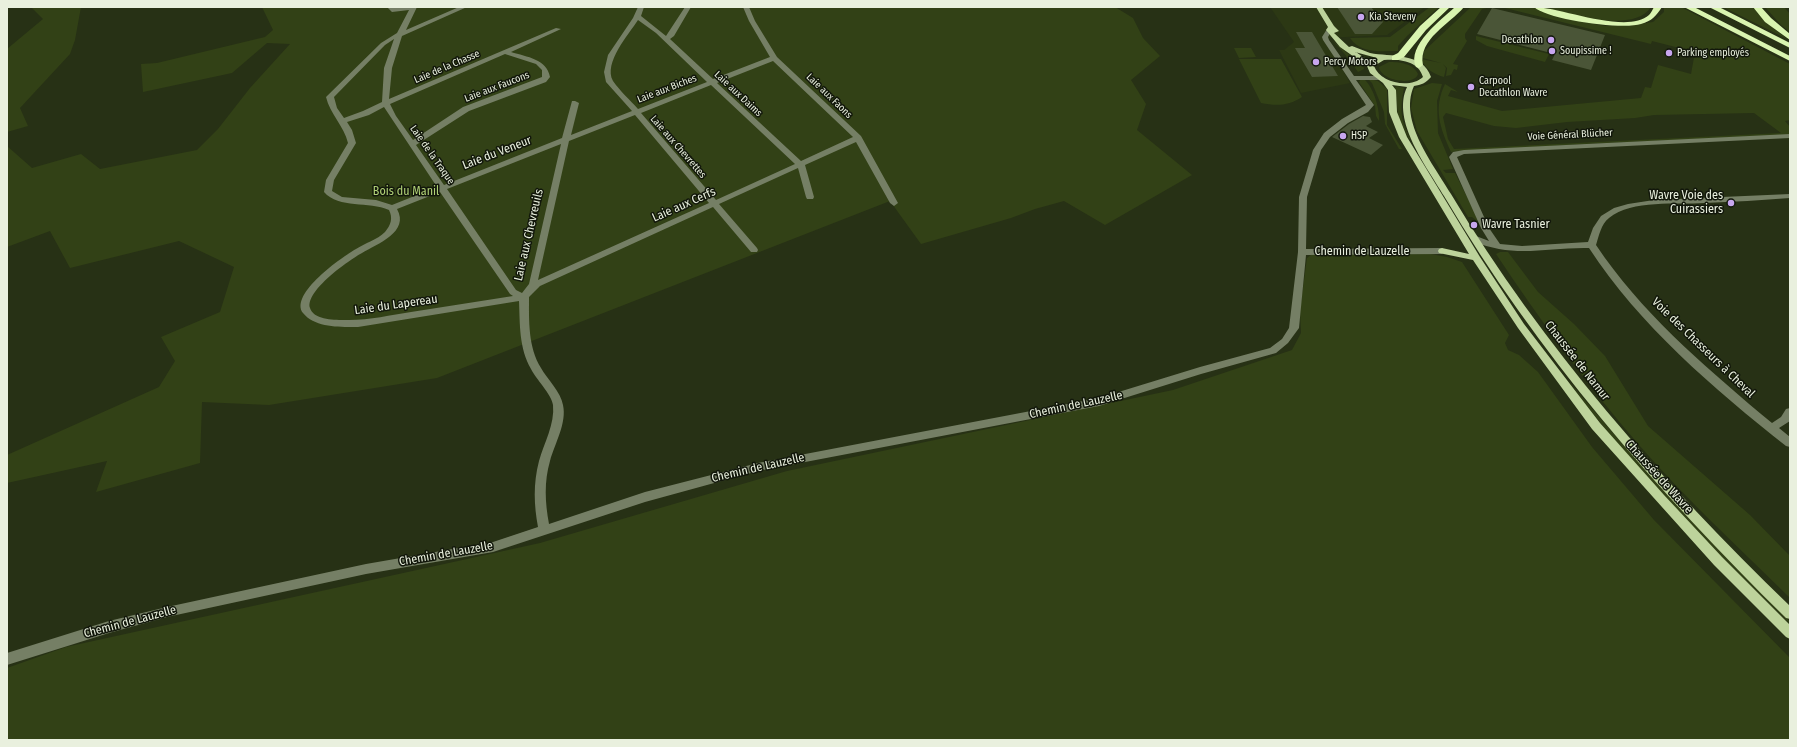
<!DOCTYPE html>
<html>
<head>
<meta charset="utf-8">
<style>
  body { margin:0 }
  #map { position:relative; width:1797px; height:747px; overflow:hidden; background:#273115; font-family:"Fira Sans Condensed",sans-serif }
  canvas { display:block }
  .frame { position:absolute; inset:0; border:8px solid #e9f0de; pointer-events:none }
</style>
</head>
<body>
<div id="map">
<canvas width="1797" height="747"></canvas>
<div class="frame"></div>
</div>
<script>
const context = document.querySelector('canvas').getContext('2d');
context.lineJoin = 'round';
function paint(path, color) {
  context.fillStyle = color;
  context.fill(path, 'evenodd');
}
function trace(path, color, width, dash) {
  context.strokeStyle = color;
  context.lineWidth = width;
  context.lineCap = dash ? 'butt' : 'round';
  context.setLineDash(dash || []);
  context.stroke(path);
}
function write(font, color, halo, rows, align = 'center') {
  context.font = font + ' "Fira Sans Condensed",sans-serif';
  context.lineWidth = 3;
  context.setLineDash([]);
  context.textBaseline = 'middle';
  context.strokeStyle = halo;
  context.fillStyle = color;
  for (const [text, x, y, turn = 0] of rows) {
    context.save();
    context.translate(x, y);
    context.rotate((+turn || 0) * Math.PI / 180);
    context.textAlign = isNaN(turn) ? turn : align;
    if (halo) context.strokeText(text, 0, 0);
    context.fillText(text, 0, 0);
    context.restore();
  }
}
const built = new Path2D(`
  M 1270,7 L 1425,7 L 1387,35 L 1325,38 L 1350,83 L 1301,93 L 1279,50 L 1284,50 L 1294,42 Z`);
const green = new Path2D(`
  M 31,7 L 81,7 L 75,40 L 70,54 L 20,108 L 28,126 L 7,132 L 7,49 L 43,19 Z
  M 262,7 L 1115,7 L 1133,18 L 1143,38 L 1160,56 L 1131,80 L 1146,104 L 1137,130 L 1192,175 L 1105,225 L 1064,201 L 1035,209 L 1011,218 L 921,244 L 890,201 L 437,378 L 269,405 L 202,402 L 200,463 L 96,492 L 107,461 L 7,483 L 7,455 L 159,387 L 175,361 L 161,337 L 220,312 L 234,267 L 179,241 L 70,268 L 50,231 L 7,247 L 7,146 L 32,168 L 81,154 L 100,169 L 197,150 L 218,129 L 250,88 L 290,44 L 267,43 L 232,73 L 143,92 L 141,64 L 157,63 L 265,37 L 273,30 Z
  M 1430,7 L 1439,7 L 1407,36 L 1398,46 L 1398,51 C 1380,51 1361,54 1350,38 L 1390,37 Z
  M 1471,7 L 1491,7 L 1482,9 L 1465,34 L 1465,38 L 1467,41 L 1453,64 L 1458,65 L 1457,70 L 1454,69 L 1451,75 L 1446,76 L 1447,68 L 1443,64 L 1446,68 L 1444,77 C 1435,75 1424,68 1421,59 L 1441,63 L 1423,58 L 1424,51 Z
  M 1501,7 L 1534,7 L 1566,19 L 1606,26 L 1627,26 L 1653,22 L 1664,12 L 1664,7 L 1681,7 L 1790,64 L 1790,120 L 1785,121 L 1790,127 L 1790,135 L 1584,144 L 1451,152 C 1440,128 1433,109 1445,84 L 1458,92 L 1451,90 L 1448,96 L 1502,111 L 1641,98 L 1645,87 L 1651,88 L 1658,65 L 1691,74 L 1695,52 L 1652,41 L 1651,44 ZM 1446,113 L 1494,126 L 1516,128 L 1567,122 L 1635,118 L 1654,115 L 1754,113 L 1781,133 L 1454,149 L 1448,139 L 1443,117 Z
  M 1545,7 L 1651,7 C 1635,33 1569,16 1545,7 Z
  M 1723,7 L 1754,7 L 1765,21 L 1787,39 Z
  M 1765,7 L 1784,7 L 1790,14 L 1790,32 L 1781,25 Z
  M 1476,36 L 1549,54 L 1545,62 L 1487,46 L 1476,40 Z
  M 1332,40 L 1347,53 L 1363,63 L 1364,69 L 1358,72 L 1344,53 Z
  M 1234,48 L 1251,48 L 1256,57 L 1239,58 Z
  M 1239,59 L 1281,59 L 1302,97 C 1289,106 1276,106 1261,103 Z
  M 1389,62 C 1399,62 1413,63 1418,74 C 1414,87 1380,80 1379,67 Z
  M 1367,78 L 1378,81 L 1387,89 L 1387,125 L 1402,149 L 1399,149 L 1385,124 L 1384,112 L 1372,83 Z
  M 1361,79 L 1365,80 C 1374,89 1380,109 1379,121 L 1376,116 L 1375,106 L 1359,82 Z
  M 1432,83 L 1442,84 L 1437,101 L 1438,133 L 1453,169 L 1443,170 L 1446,173 L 1455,173 L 1478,219 L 1477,221 L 1472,217 L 1468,217 L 1417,131 L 1411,108 L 1414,89 Z
  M 1397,86 L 1404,88 C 1400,108 1400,121 1411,139 L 1409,139 L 1398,116 L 1395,87 Z
  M 1500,252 L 1508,252 L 1538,292 L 1574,324 L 1605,356 L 1648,426 L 1750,515 L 1790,556 L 1790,598 C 1739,548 1686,499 1639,445 C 1587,385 1540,320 1496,254 Z
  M 1431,254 L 1447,257 L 1462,262 L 1509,335 L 1505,343 L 1508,350 L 1519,355 L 1538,372 L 1592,447 L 1654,520 L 1790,658 L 1790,740 L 7,740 L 7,668 L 66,647 L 540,543 L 787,471 L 1173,390 L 1292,350 L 1301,333 L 1300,310 L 1307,258 L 1311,255 Z
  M 1568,380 C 1638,464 1711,544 1790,621 L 1790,624 C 1713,549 1630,467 1568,380 Z`);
const building = new Path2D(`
  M 1337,7 L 1371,7 L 1383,22 L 1372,34 L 1355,34 Z
  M 1492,8 L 1605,35 L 1591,70 L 1552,60 L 1555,54 L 1477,34 Z
  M 1296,32 L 1312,32 L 1338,76 L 1312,77 L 1295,48 L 1305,48 Z
  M 1363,116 L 1370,117 L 1372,122 L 1366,126 L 1378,132 L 1369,138 L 1383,145 L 1371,155 L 1332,137 L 1349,124 Z`);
const minor = new Path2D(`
  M 387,7 L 417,7 L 406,30 L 459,7 L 467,7 L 402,36 L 392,68 L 389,99 L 556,28 L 561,29 L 511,52 C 527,57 547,59 550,77 L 546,82 L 469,111 L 416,145 L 444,185 L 562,138 L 572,101 L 575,101 L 579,103 L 571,135 L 632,111 L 606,82 L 604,72 L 608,55 L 633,18 L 638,7 L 644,7 L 641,16 L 666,36 L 685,7 L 691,7 L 674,36 L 670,39 L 713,79 L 770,57 L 749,21 L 743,7 L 749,7 L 755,21 L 777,57 L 861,136 L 898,203 L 894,206 L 890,203 L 856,142 L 805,165 L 814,197 L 813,199 L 807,199 L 806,197 L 798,168 L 719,204 L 757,248 L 758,250 L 757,252 L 751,252 L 713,207 L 540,286 L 529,297 C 529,321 528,347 541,368 C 547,379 561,392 563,405 C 567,423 555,443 550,461 C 544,482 545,502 549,524 L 645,492 L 758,463 L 1099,398 L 1200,367 L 1270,348 L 1282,339 L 1289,328 L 1298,252 L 1299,197 L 1313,150 L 1324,133 L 1342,119 L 1366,105 L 1323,40 L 1322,37 L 1327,29 L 1332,30 L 1328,37 L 1329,40 L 1354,76 L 1380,76 L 1384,78 L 1380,80 L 1356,80 L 1374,105 L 1368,112 L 1348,123 L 1330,137 L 1321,150 L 1307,197 L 1306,249 L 1442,248 L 1446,251 L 1442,254 L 1306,255 L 1299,328 L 1288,343 L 1276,353 L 1201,374 L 1099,406 L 758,471 L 645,502 L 493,552 L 366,574 L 167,617 L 109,633 L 7,665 L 7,653 L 109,621 L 167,607 L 366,564 L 493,542 L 538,527 C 534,505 533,484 539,461 C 544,443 555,424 553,405 C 552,395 536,379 531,369 C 519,348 520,325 519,301 L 358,327 C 340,327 315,328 303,313 C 289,294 342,257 356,249 C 365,243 377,240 385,232 C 391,225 393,218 389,210 C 369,201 339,209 324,192 L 326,180 L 348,143 C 344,126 330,114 326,97 L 381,43 L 397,33 L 409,10 L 392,12 ZM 638,20 L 656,33 L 707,82 L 638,109 C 630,100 620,91 613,81 C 603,63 629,34 638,20 ZM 394,39 L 384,68 L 382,102 L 363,111 L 344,118 L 337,108 L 334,97 L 385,45 ZM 505,54 L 536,64 L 542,70 L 542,77 L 463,107 L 413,140 L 396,116 L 390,104 ZM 773,61 L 853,137 L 801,161 L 717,83 ZM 711,85 L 795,164 L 716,200 L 641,113 ZM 384,107 L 437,187 L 392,205 L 376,200 L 342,197 L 332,191 L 334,180 L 356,143 L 352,130 L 347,122 L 369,115 ZM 635,115 L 709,203 L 538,280 L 569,141 ZM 561,144 L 529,284 L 522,293 L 516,290 L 447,189 ZM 440,192 L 510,294 L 513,296 C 479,301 445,307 411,312 C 391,315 370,320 349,320 C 338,320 314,321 310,308 C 305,291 349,260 362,253 C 377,244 410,232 397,209 Z
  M 1790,134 L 1790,138 L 1464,154 L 1457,157 L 1489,228 L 1500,244 L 1522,246 L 1588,242 L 1593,228 L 1601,216 L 1614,208 L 1628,204 L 1654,200 L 1790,194 L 1790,198 C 1762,200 1733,202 1704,203 C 1677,205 1632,199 1609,218 C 1601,224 1599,236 1596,245 C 1640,311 1701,363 1761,414 L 1772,423 L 1781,417 L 1786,409 L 1790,408 L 1790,421 L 1779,428 L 1790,437 L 1790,447 L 1786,446 C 1714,389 1639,325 1589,248 C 1547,247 1514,259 1473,241 L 1472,239 L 1476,236 L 1489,241 L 1481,228 L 1449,157 L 1453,152 L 1464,150 Z`);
const major = new Path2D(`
  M 1316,7 L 1322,7 L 1334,26 L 1339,31 L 1334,33 L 1349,47 L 1352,46 C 1358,48 1364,51 1370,53 C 1390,57 1423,52 1431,77 C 1426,83 1421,85 1414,86 C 1398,121 1434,165 1451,194 C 1543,348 1661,481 1790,606 L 1790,619 L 1786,618 C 1656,490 1537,354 1444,196 C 1427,167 1391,121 1407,87 L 1392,85 L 1396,90 L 1397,112 L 1407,137 L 1480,257 L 1524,324 L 1560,371 L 1600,423 L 1664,495 L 1722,557 L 1790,625 L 1790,639 L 1786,637 L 1714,565 L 1592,429 L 1518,328 L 1473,260 L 1439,253 L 1438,251 L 1439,249 L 1442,248 L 1469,254 L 1399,137 L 1389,112 L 1388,90 L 1383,83 L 1370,73 L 1367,66 L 1340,47 L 1326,30 L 1328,27 ZM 1356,52 L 1355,52 L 1377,58 L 1370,62 ZM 1384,60 C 1398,59 1418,60 1423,77 C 1410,89 1380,83 1374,66 Z`);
const highway = new Path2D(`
  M 1441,7 L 1450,7 L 1426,30 L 1404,57 L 1398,60 L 1392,60 L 1392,56 L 1398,53 L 1420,26 Z
  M 1455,7 L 1464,7 C 1450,24 1418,39 1423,65 L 1419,68 L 1416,67 C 1406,46 1442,19 1455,7 Z
  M 1534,7 C 1560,7 1627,35 1649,15 C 1651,13 1653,9 1654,7 L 1662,7 C 1656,16 1652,21 1641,24 C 1623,30 1548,20 1534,7 Z
  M 1684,7 L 1694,7 L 1790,56 L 1790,61 Z
  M 1709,7 L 1719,7 L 1790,43 L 1790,48 Z
  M 1753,7 L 1761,7 L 1771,18 L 1790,34 L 1790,40 L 1765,22 Z`);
const markers = [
  [1361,17,4,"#c8a6ef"],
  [1551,40,4,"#c8a6ef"],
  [1552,51,4,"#c8a6ef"],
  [1669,53,4,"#c8a6ef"],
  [1316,62,4,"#c8a6ef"],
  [1471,87,4,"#c8a6ef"],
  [1343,136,4,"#c8a6ef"],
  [1731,203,4,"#c8a6ef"],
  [1474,225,4,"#c8a6ef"]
];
const farPoinames = [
  ["Kia Steveny",1369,17],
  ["Decathlon",1543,40,"right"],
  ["Soupissime !",1560,51],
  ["Parking employés",1677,53],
  ["Percy Motors",1324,62],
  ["Carpool",1479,81],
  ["Decathlon Wavre",1479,93],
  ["HSP",1351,136]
];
const farStreetnames = [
  ["Laie de la Chasse",447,67,-23],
  ["Laie aux Faucons",497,87,-21],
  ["Laie aux Biches",667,89,-21],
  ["Laie aux Daims",738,94,43],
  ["Laie aux Faons",829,96,44],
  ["Voie Général Blücher",1570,135,-3],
  ["Laie aux Chevrettes",678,147,49],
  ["Laie de la Traque",432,155,55]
];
const streetNames = [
  ["Laie du Veneur",497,153,-21],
  ["Laie aux Cerfs",684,205,-24],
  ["Laie aux Chevreuils",529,235,-77],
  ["Chemin de Lauzelle",1362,252],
  ["Laie du Lapereau",396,305,-8],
  ["Voie des Chasseurs à Cheval",1703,348,44],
  ["Chaussée de Namur",1577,361,52],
  ["Chemin de Lauzelle",1076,405,-12],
  ["Chemin de Lauzelle",758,468,-13],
  ["Chaussée de Wavre",1659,477,48],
  ["Chemin de Lauzelle",446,554,-10],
  ["Chemin de Lauzelle",130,622,-15]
];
const parkNames = [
  ["Bois du Manil",406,192]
];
const poiNames = [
  ["Wavre Voie des",1723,196],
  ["Cuirassiers",1723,210],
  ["Wavre Tasnier",1482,225,"left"]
];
paint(built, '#2c3814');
paint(green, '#324116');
paint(building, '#4a5537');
paint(minor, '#757f65');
paint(major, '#bdd39b');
paint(highway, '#d9f4b0');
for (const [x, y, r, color] of markers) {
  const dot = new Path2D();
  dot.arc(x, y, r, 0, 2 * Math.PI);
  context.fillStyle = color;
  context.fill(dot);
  trace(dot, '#12170b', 1.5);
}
write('10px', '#e9f0de', '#12170b', farPoinames, 'left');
write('10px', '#e9f0de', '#12170b', farStreetnames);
write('12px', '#e9f0de', '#12170b', streetNames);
write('12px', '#b1d177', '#12170b', parkNames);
write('12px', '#e9f0de', '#12170b', poiNames, 'right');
</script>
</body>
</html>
